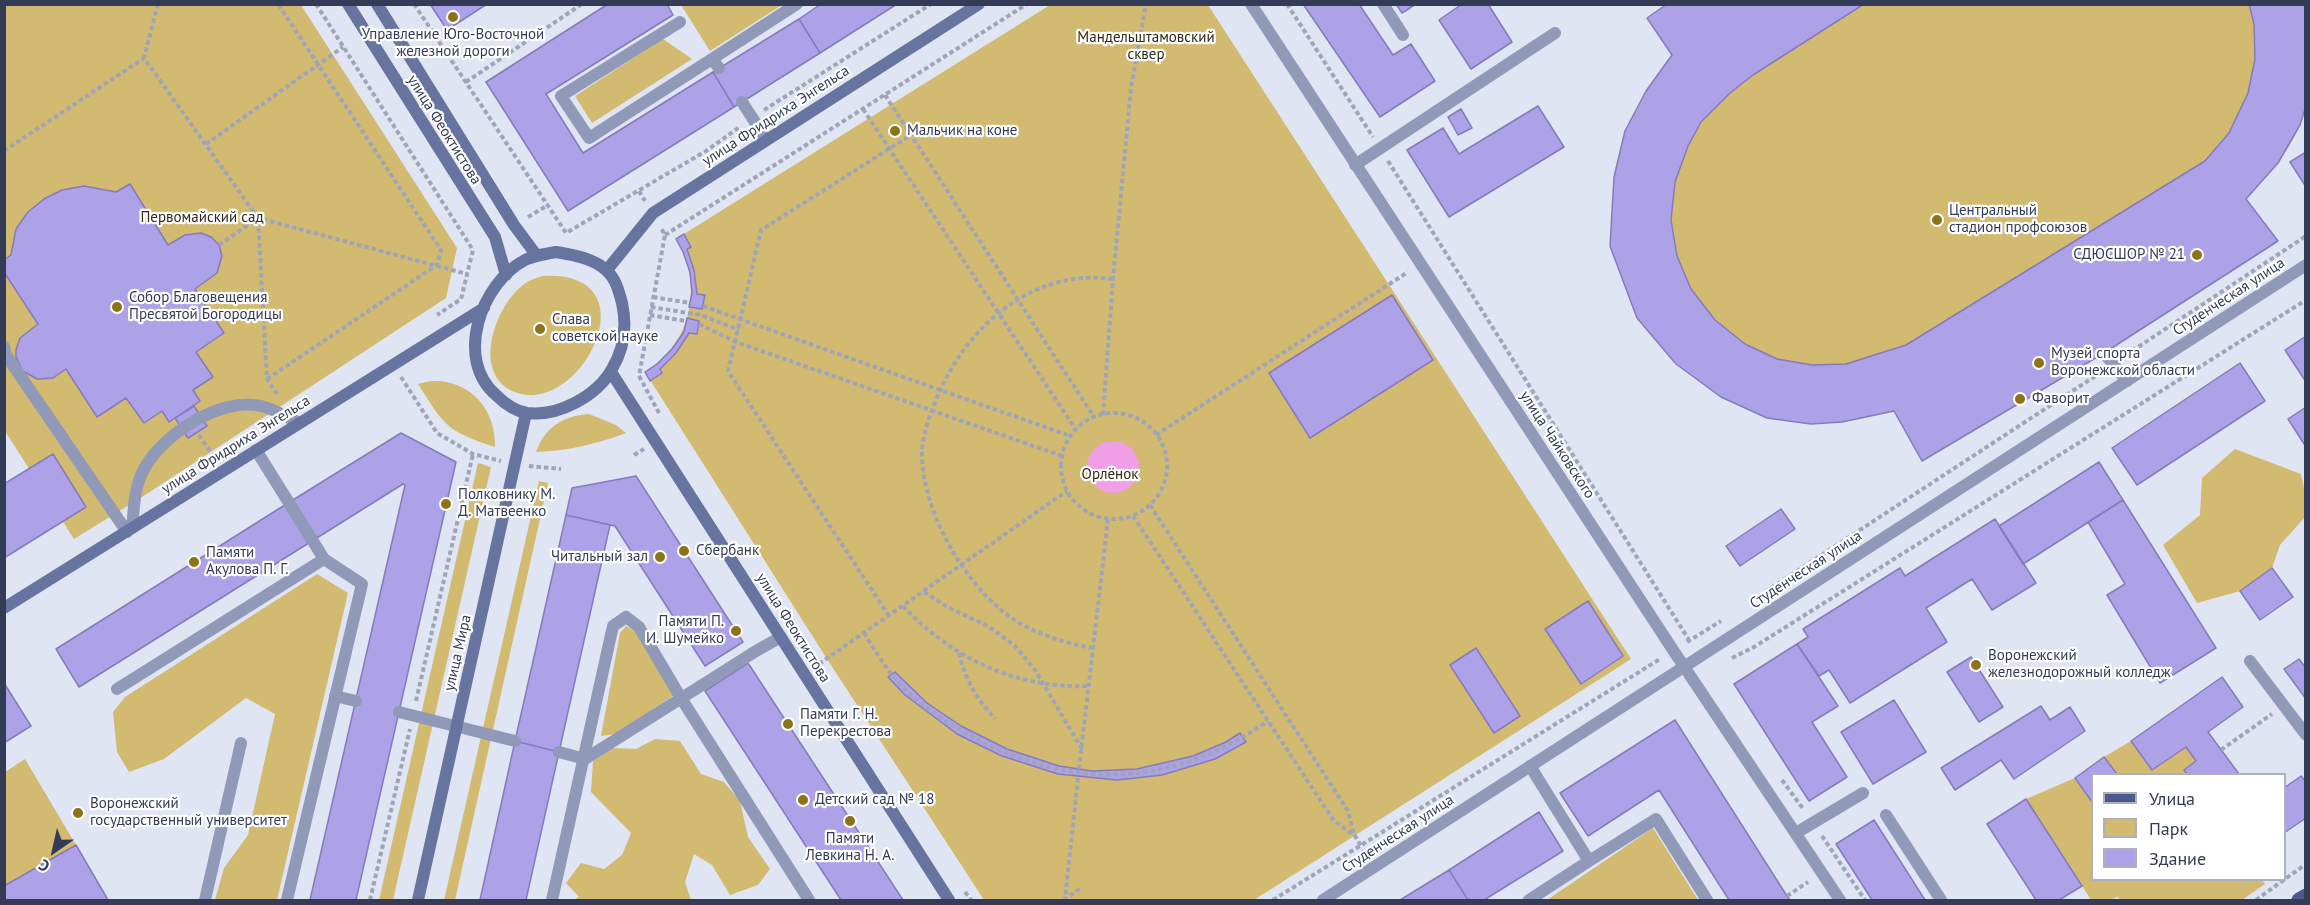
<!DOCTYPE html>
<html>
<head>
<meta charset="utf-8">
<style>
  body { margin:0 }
  #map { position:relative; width:2310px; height:905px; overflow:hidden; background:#e0e5f3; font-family:"PT Sans",sans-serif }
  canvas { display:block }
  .frame { position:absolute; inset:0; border:6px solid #333b57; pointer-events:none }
  .legend { position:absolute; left:2091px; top:773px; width:195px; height:108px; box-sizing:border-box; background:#fff; border:2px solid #adb1bc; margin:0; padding:8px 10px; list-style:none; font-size:18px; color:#333b57 }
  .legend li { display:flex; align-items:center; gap:12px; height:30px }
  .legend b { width:30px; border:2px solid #adb1bc }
  .north { position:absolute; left:24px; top:821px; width:60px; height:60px; -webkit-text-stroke:4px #fff; paint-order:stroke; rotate:214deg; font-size:16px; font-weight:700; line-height:24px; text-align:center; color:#333b57 }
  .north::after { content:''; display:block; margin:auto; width:21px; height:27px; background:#333b57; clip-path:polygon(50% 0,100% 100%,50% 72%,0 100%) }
</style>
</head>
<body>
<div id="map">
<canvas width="2310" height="905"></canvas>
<div class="frame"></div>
<ul class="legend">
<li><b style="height:8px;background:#4b598c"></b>Улица</li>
<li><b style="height:16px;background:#d2ba71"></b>Парк</li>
<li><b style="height:16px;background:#ada1e7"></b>Здание</li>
</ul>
<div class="north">С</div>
</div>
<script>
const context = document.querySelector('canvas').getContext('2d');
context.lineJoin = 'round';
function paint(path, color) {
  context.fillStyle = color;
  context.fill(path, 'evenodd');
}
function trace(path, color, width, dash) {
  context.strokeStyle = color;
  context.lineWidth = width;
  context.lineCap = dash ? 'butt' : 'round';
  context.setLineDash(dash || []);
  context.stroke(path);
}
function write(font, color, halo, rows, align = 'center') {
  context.font = font + ' "PT Sans",sans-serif';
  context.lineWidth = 4.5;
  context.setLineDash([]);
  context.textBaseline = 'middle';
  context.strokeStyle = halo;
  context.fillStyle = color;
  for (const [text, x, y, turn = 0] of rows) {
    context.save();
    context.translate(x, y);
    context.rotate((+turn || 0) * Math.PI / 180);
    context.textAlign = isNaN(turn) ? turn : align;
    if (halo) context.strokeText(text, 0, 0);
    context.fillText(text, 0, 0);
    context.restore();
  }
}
const green = new Path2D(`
  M 4,5 L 301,5 L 457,248 L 446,298 L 142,497 L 74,539 L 5,431 Z
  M 681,5 L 782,5 L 710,51 Z
  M 1050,5 L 1208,5 L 1631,659 L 1254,900 L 984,900 L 827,659 L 645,372 C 692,342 704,287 676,239 Z
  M 1667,5 L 2305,5 C 2305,35 2310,98 2300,124 C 2289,153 2266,177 2246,199 L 2278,241 L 2104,353 L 1922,461 L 1894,411 L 1842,422 L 1811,424 L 1721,397 L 1676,364 L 1637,318 L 1610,246 L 1614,177 L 1625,131 L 1672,55 L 1647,18 Z
  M 663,39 L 692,59 L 592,123 L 575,96 Z
  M 543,276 C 652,270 585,409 521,394 C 469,381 493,308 523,285 C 529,280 536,278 543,276 Z
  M 431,381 C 470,379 496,409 495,447 C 446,431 445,426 418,384 Z
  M 589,414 L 616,425 L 626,433 C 596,444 568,451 536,452 C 545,427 563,416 589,414 Z
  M 2235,449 L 2301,474 L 2305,493 L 2305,517 L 2280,545 L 2272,568 L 2240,591 L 2197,603 L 2163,545 L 2200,515 L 2202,478 Z
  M 478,463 L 491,467 L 393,900 L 379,900 Z
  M 539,481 L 548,483 L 455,900 L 444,900 Z
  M 317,574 L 348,593 L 277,900 L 215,900 L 224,868 L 248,835 L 275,714 L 246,698 L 164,759 L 129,772 L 117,752 L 113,712 L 125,697 Z
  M 626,626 L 636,632 L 674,695 L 617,734 L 601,736 L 620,633 Z
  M 655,739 L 680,741 L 701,774 L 724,782 L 740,801 L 748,837 L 770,869 L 758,885 L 730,895 L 712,865 L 694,854 L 685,882 L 691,900 L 573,900 L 579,897 L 566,883 L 581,863 L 604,869 L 622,855 L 631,833 L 591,792 L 593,761 L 613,748 L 636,749 Z
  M 2131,741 L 2152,770 L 2186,747 L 2196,761 L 2184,770 L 2187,774 L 2117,774 L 2104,757 Z
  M 25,759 L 76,845 L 5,886 L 5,772 Z
  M 2075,778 L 2092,802 L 2092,880 L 2262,880 L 2265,884 L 2242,900 L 2122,900 L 2117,897 L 2109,900 L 2091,900 L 2026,799 Z
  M 1653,828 L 1698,900 L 1547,900 Z`);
const water = new Path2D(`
  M1087 467a26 26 0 1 1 52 0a26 26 0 1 1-52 0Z`);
const building = new Path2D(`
  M 430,4 L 487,4 L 447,30 Z
  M 608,4 L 667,4 L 673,15 L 546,94 L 583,153 L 713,72 L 734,107 L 568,211 L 486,82 Z
  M 821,4 L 897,4 L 820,53 L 799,19 Z
  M 1303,4 L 1359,4 L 1393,55 L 1411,44 L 1435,81 L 1380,117 Z
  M 1396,4 L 1416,4 L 1402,13 Z
  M 1462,4 L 1488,4 L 1512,42 L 1471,69 L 1439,20 Z
  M 1667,4 L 1864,4 L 1753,75 L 1730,93 L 1701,122 L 1688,146 L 1675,182 L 1671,220 L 1677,256 L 1691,289 L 1715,320 L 1745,344 L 1777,359 L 1812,365 L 1846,364 L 1906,345 L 2205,161 L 2229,133 L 2248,93 L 2255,59 L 2254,24 L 2249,4 L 2306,4 L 2306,106 L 2300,125 L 2278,163 L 2246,199 L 2278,241 L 2104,353 L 1922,461 L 1894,411 L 1842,422 L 1811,424 L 1767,418 L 1721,397 L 1676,364 L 1637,318 L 1610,246 L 1614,177 L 1625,131 L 1646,91 L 1672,55 L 1647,18 Z
  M 799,19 L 820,53 L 734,107 L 713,72 Z
  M 1538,106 L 1564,147 L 1449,217 L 1407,150 L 1443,128 L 1459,154 Z
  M 1461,109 L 1472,128 L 1458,135 L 1448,117 Z
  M 2306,152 L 2306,187 L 2290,162 Z
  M 130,184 L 168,245 L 185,235 L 201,233 L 211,237 L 219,245 L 222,256 L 217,273 L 195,289 L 224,333 L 196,352 L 213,377 L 193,390 L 200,401 L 169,422 L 162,411 L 144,423 L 126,398 L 97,417 L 66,369 L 53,378 L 37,379 L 23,371 L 16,357 L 16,350 L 20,338 L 38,324 L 4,272 L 4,260 L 11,255 L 16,229 L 28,212 L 44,199 L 62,190 L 84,186 L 116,192 Z
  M 684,234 L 691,247 L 687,249 L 694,270 L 697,294 L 705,295 L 702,309 L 689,307 L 692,293 L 690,272 L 683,252 L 676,239 Z
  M 1392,295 L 1433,360 L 1310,438 L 1269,373 Z
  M 687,318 L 699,321 L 697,334 L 689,333 L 676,353 L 660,369 L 662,373 L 650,381 L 645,372 L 657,364 L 672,349 L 684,332 Z
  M 2306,336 L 2306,382 L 2285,350 Z
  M 2240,363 L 2265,401 L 2137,485 L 2112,448 Z
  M 194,406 L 207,426 L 188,438 L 175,418 Z
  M 2306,407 L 2306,447 L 2288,419 Z
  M 401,433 L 456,462 L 356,900 L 310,900 L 405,485 L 403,484 L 312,541 L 288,503 Z
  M 53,454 L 86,507 L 4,558 L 4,484 Z
  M 2099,462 L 2123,500 L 2023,564 L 1999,526 Z
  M 636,476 L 743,642 L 705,666 L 615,526 L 566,515 L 572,488 Z
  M 2123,500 L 2216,648 L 2160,683 L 2107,595 L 2125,584 L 2088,522 Z
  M 288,503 L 312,541 L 79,687 L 56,649 Z
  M 1781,509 L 1795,529 L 1740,566 L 1726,546 Z
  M 566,515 L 610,525 L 559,752 L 515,741 Z
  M 1995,519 L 2036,583 L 1992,610 L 1972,579 L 1926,608 L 1947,642 L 1850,703 L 1829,670 L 1819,676 L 1797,644 L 1808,637 L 1803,629 L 1900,568 L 1905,576 Z
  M 2272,568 L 2293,597 L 2260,620 L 2240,591 Z
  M 1588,601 L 1623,656 L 1581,684 L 1545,629 Z
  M 1797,644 L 1838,706 L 1812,722 L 1847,777 L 1809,801 L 1734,684 Z
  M 1476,648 L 1520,716 L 1494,733 L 1450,665 Z
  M 1971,657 L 2003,707 L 1979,722 L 1947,672 Z
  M 2299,659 L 2306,668 L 2306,699 L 2284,669 Z
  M 748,663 L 903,900 L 841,900 L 705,691 Z
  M 895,672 L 927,703 L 961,726 L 1007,749 L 1059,766 L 1092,771 L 1137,769 L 1193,756 L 1226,742 L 1240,733 L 1246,742 L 1215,759 L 1162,775 L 1117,780 L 1058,774 L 1002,756 L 957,734 L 905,695 L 888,677 Z
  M 2222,677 L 2243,707 L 2208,732 L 2239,774 L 2187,774 L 2184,770 L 2196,761 L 2186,747 L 2152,770 L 2131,741 Z
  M 4,683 L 31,726 L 4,743 Z
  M 1894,700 L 1926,752 L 1873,784 L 1841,732 Z
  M 2041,706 L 2050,720 L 2070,707 L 2085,731 L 2014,779 L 2001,760 L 1955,790 L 1941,768 Z
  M 1675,720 L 1787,896 L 1790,900 L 1729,900 L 1659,790 L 1588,836 L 1560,793 Z
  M 515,741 L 559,752 L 526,900 L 480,900 Z
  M 2104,757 L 2117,774 L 2092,774 L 2092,802 L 2075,778 Z
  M 2301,776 L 2306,782 L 2306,818 L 2284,833 L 2284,788 Z
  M 2026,799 L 2082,886 L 2059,900 L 2036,900 L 1987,824 Z
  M 1539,812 L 1563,851 L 1484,900 L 1468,900 L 1449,870 Z
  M 1874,820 L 1925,900 L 1872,900 L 1836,844 Z
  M 76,845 L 108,900 L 4,900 L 4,886 Z
  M 1449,870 L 1468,900 L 1400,900 Z`);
const path = new Path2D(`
  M 158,4 L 144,58 L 258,218 L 267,379 L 277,394
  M 316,4 L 473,250 L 461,299 L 437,315
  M 414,4 L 566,233 L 706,151 L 741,126
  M 1287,4 L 1373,137
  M 466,82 L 582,4
  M 885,95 L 1094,417
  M 863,109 L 1076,430
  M 764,110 L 931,4
  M 206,144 L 343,47
  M 4,151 L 144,58
  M 1388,161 L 1689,640
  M 639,191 L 645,201
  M 528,217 L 548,205
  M 665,235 L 1027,4
  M 219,245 L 258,218 L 467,274
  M 653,297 L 690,303
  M 703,306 L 1070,436
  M 651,307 L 701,315 L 739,330
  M 650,315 L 686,321
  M 699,324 L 736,342 L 1062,456
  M 2126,355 L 2306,236
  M 401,377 L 437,433 L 473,454 L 501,461
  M 267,379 L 437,265 L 441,250 L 278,4
  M 659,413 L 639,376 L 665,235 L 661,228
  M1061 466a53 53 0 1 1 106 0a53 53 0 1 1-106 0Z
  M 1103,415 L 1113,279 L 1131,88 L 1146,4
  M 199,435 L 215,459
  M 1156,435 L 1408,272
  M 634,455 L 644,449
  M 529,466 L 561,469
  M 1150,505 L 1348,811 L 1354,835
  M 1133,516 L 1334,821 L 1355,836 L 1361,846
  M 924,592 L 949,608 L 988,626 L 1014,645 L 1035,670 L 1082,749
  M 1765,592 L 2100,373
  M 903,606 C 952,658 1016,689 1089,686
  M 889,616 L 728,371 L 761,230 L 911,135
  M 864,633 C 873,647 882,662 892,675 C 913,701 942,720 971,736 C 1074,792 1172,787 1268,721
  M 1687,642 L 1721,621
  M 1093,648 C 1063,643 1029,632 1005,613 C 962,580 921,508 922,452 C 923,434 929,417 936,400 C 965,328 1031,268 1113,279
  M 959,653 C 966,682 976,697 995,719
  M 1732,658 L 1754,647 L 2306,300
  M 819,664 L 1067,491
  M 416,701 L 473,454
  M 2221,750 L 2272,714
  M 1079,769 L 1108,519
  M 1078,778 L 1065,899 L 1082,887
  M 1782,780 L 1804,810
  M 1822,836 L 1865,900
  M 965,892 L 971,900
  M 1787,896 L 1808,882
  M 370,900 L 410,729
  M 1273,900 L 1660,659
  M 2256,900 L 2306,864`);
const lane = new Path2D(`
  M 1383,4 L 1403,35
  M 680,22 L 561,96 L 589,138 L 712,59 L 719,68
  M 712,59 L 797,4
  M 742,102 L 766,139
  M 1355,165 L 1555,33
  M 4,347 L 6,355 L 127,532
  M 2104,353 L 2127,381
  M 132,528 C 134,509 134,487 144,469 C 163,434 220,397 261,406 C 274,409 287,417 299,423
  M 2250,661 L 2306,735
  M 117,689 L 324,559 L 256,450
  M 335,696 L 356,701
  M 399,712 L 515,741
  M 559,752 L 585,759 L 756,651 L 781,637
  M 1530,766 L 1589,861 L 1656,819 L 1707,900
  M 1886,815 L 1941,900
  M 1796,833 L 1863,793
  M 205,900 L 241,743
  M 287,900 L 362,584 L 324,559
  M 552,900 L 613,626 L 626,617 L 639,627 L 681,698 L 809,900
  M 1529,900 L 1589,861`);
const street = new Path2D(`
  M 1251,4 L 1673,650 L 1840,900
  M 1323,900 L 2306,265`);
const secondary = new Path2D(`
  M 348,4 L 495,237 L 506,275
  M 377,4 L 514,225 L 537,256
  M 556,252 C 573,255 594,258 607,271 C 616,279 619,292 622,303 C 627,326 624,349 612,369 C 597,396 558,417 527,413 C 515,411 504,403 496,395 C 454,359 481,283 525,260 C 535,255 546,254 556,252 Z
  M 607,270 L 653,213 L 979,4
  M 611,372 L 949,900
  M 4,608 L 484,308
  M 418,900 L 526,413`);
const primary = new Path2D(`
  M 2299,900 L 2306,896`);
const markers = [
  [453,17,6,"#8d7317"],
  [895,131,6,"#8d7317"],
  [1937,220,6,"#8d7317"],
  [2197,255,6,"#8d7317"],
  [117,307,6,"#8d7317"],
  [540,329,6,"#8d7317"],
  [2039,363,6,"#8d7317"],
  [2020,399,6,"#8d7317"],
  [446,504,6,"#8d7317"],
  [684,551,6,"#8d7317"],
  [660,557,6,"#8d7317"],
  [194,562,6,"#8d7317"],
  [736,631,6,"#8d7317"],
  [1976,665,6,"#8d7317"],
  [788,724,6,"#8d7317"],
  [803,800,6,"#8d7317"],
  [78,813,6,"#8d7317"],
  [850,821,6,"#8d7317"]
];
const poiNames = [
  ["Управление Юго-Восточной",453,35,"center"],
  ["железной дороги",453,52,"center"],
  ["Мальчик на коне",907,131],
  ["Центральный",1949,211],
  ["стадион профсоюзов",1949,228],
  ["СДЮСШОР № 21",2185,255,"right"],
  ["Собор Благовещения",129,298],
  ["Пресвятой Богородицы",129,315],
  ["Слава",552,320],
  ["советской науке",552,337],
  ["Музей спорта",2051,354],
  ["Воронежской области",2051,371],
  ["Фаворит",2032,399],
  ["Полковнику М.",458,495],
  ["Д. Матвеенко",458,512],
  ["Сбербанк",696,551],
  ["Памяти",206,553],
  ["Акулова П. Г.",206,570],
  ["Читальный зал",648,557,"right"],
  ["Памяти П.",724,622,"right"],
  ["И. Шумейко",724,639,"right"],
  ["Воронежский",1988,656],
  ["железнодорожный колледж",1988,673],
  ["Памяти Г. Н.",800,715],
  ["Перекрестова",800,732],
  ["Детский сад № 18",815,800],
  ["Воронежский",90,804],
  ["государственный университет",90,821],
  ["Памяти",850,839,"center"],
  ["Левкина Н. А.",850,856,"center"]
];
const parkNames = [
  ["Мандельштамовский",1146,38],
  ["сквер",1146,55],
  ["Первомайский сад",202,218],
  ["Орлёнок",1110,475]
];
const streetNames = [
  ["улица Фридриха Энгельса",776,116,-33],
  ["улица Феоктистова",444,130,58],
  ["Студенческая улица",2229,297,-33],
  ["улица Фридриха Энгельса",236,445,-32],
  ["улица Чайковского",1557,445,57],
  ["Студенческая улица",1806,570,-33],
  ["улица Феоктистова",793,628,58],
  ["улица Мира",458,653,-77],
  ["Студенческая улица",1398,834,-33]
];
paint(green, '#d2ba71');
paint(water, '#f09ee5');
paint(building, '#ada1e7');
trace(building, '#867abd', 1.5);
trace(path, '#9fa5b8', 4, [4.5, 3]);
trace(lane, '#9099b7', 12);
trace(street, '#9099b7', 12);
trace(secondary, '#67749f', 12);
trace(primary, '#4b598c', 15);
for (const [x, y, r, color] of markers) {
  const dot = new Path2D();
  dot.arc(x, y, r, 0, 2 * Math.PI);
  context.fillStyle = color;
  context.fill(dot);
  trace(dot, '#fff', 2);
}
write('15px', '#333b57', '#fff', poiNames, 'left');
write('15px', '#2f2916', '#fff', parkNames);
write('15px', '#333b57', '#fff', streetNames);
</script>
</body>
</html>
